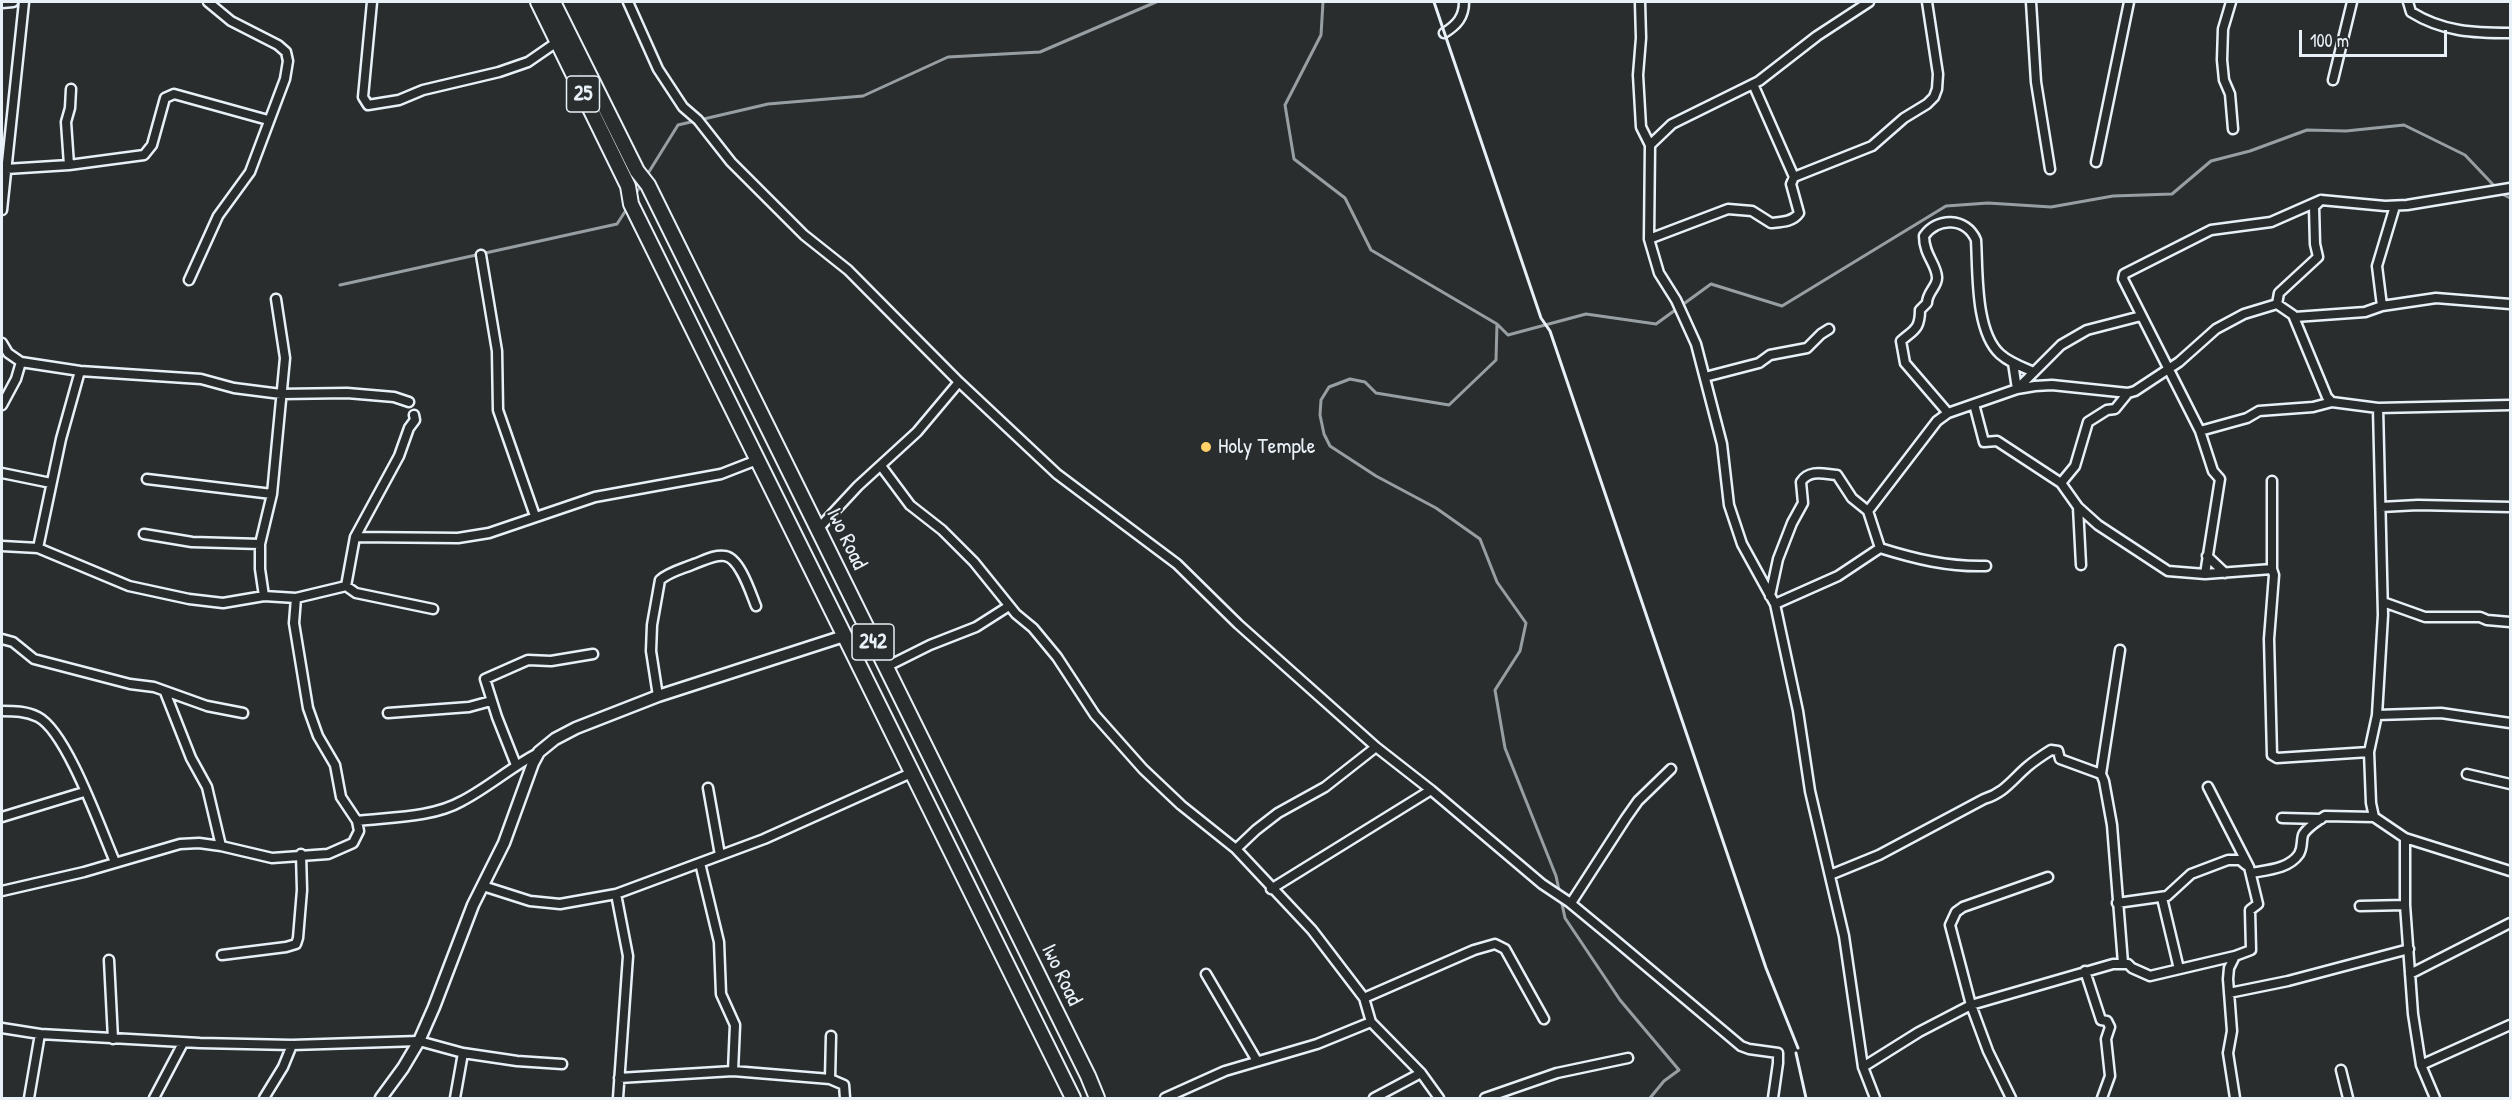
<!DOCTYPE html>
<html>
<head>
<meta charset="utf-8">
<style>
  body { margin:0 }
  #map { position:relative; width:2512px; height:1100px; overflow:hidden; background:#2a2d2e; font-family:"Patrick Hand",sans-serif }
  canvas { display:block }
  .frame { position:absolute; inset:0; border:3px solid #e8f1f8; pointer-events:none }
  .scale { position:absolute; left:2299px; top:30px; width:148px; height:27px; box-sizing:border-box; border:3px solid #e8f1f8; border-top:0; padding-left:8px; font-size:18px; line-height:21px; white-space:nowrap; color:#e8f1f8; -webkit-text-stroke:4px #2a2d2e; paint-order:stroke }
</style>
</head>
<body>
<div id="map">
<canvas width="2512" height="1100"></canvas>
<div class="frame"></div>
<div class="scale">100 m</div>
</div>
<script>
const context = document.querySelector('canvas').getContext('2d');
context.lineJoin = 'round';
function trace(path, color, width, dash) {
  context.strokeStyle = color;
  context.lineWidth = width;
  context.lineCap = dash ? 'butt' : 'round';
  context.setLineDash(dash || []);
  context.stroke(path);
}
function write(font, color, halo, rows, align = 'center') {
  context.font = font + ' "Patrick Hand",sans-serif';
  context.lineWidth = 4.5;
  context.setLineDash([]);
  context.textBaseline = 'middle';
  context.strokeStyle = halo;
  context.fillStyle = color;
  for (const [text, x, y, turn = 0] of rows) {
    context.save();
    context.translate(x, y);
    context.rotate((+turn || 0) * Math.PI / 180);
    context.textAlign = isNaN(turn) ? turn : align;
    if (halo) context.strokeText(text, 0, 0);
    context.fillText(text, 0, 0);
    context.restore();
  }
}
const stream = new Path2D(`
  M 1323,2 L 1321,35 L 1285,105 L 1294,159 L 1345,198 L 1371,250 L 1497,324 L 1496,360 L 1449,405 L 1376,393 L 1365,382 L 1350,379 L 1329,387 L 1321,400 L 1320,415 L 1324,434 L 1330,446 L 1376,476 L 1436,508 L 1480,539 L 1497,582 L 1526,623 L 1520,651 L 1495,690 L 1505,748 L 1556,876 L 1565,918 L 1620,1000 L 1679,1070 L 1664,1081 L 1650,1098
  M 647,175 L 678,125 L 768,104 L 863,96 L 948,57 L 1040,52 L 1156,2
  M 634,196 L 642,184
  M 340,285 L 617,224 L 628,207
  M 1497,324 L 1508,335 L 1586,314 L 1656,324 L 1711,284 L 1782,306 L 1946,206 L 1988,203 L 2051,207 L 2113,196 L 2172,194 L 2211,161 L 2250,151 L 2307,130 L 2346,131 L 2404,125 L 2465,155 L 2502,194 L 2510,198`);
const minor = new Path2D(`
  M 372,2 L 363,97 L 368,105 L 399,100 L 423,90 L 499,72 L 528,62 L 557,42
  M 628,2 L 658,69 L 683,107 L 698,120 L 731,162 L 804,235 L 848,270 L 959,382
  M 1640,2 L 1641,38 L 1638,75 L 1641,127 L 1650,145 L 1649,239 L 1659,273 L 1676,300 L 1696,344 L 1722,444 L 1729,505 L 1742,544 L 1775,604 L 1798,711 L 1810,791 L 1844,936 L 1863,1067 L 1875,1098
  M 2031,2 L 2036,82 L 2050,169
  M 2231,2 L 2223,29 L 2222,60 L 2224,80 L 2230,94 L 2233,129
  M 2408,2 L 2411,12 C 2443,32 2474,33 2510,33
  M 2,3 L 13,2
  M 1444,33 C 1457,25 1464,17 1464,2
  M 2333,80 L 2352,2
  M 1753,84 L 1794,177
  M 1650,145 L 1672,124 L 1759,81 L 1817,36 L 1869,2
  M 2096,162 L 2129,2
  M 69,165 L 66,122 L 70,108 L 71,89
  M 6,169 L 69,165 L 144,155 L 152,145 L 165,98 L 174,94 L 268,120
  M 2,210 L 24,2
  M 1649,239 L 1728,209 L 1752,211 L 1771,223 C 1781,222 1793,222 1799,213 L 1791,184 L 1794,177 L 1872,146 L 1904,118 L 1927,104 L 1934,97 L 1937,89 L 1938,74 L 1927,2
  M 481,255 L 497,351 L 498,410 L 535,516
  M 189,280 L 218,216 L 250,172 L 285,79 L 288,61 L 286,52 L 278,45 L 231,21 L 208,2
  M 2277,304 L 2293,315 L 2327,397 L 2332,402 L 2378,408
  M 2382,306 L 2436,298 L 2510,304
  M 2293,315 L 2295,317 L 2365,312 L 2382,306 L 2377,266 L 2395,206
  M 2,343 L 8,353 L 21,362 L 80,371 L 201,379 L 234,388 L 281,394 L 347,393 L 394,397 L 409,402
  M 2013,363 L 2017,389
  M 1705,377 L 1759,363 L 1770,355 L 1807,348 L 1821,334 L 1829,329
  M 2017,389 L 2061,345 L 2087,330 L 2141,316
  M 1974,404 L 1984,442 L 1997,441 L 2061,483 L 2078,507 L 2098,525 L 2168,571 L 2205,574 L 2272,569 L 2274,575 L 2269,639 L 2272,755 L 2277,758 L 2369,752
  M 2,405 L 16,379 L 21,362
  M 1948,413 L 1905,363 L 1901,341 C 1913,330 1920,330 1920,310 L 1927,303 C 1927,292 1938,286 1937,277 C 1936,263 1924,255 1924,236 C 1937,217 1966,217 1976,240 C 1978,272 1975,331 2000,354 C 2010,363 2022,367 2034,372
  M 2200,431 L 2247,418 L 2259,411 L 2313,407 L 2332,402
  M 881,466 L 910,505 L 942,530 L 974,562 L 1016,614 L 1033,628 L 1057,657 L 1095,715 L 1143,769 L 1181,805 L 1236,849 L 1312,930 L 1364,998 L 1371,1022 L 1421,1073 L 1439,1098
  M 2,473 L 51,483
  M 147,479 L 272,494
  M 2272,481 L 2272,570
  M 2061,483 L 2075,466 L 2088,422 L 2107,410 L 2115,409 L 2128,393
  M 2078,507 L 2081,565
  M 2381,507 L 2418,505 L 2510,507
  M 818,529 L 858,486 L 917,432 L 959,382 L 1057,474 L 1177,564 L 1238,624 L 1376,747 L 1431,790 L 1542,884 L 1569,902 L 1615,940 L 1741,1046 L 1749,1049 L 1778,1053 L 1778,1063 L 1773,1098
  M 144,534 L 192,542 L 260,544
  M 355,537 L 458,538 L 489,533 L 595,497 L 721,474 L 757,460
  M 2,546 L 38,548 L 129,586 L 189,599 L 223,603 L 264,596 L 296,598 L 346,586 L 356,593 L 433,609
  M 38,548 L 61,439 L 80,371
  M 1880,548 C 1915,559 1948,567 1986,566
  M 2207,556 L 2225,573
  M 2205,574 L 2220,479 L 2213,471 L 2200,431 L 2123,279 L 2124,274 L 2211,230 L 2271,222 L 2321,200 L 2385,206 L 2407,205 L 2510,188
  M 346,586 L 355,537 L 399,456 L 409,428 L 415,420 L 414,415
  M 264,596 L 260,569 L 260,544 L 272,494 L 285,358 L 276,299
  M 1770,596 L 1778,559 L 1792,523 L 1803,503 L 1801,482 C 1809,469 1824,474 1837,475 L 1852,498 L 1868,511
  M 2383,602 L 2425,617 L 2480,617 L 2487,620 L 2510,622
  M 1775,604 L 1838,576 L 1880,548 L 1868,511 L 1937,421 L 1948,413 L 2017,389 L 2035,386 L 2052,385 L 2128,393 L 2135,391 L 2179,362 L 2216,329 L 2244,314 L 2277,304 L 2279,293 L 2318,257 L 2315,244 L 2314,207 L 2321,200
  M 2,639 L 13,642 L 34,659 L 130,684 L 154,687 L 207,706 L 243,713
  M 886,667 L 930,645 L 976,627 L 1009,606
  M 165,692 L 191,758 L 207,787 L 221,846
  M 658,696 L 651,651 L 652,625 L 660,580 C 669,572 682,569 694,564 C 703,561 715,554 725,556 C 740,558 751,594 756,606
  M 2,711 C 14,711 26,711 38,717 C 67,732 101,830 115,862
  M 388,713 L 469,707 L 491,701
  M 2377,715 L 2441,713 L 2510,723
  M 516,765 L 497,717 L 485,679 L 528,660 L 551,661 L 593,654
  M 2101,774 L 2120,650
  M 2467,774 L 2510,784
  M 2208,787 L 2249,867 L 2258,904 L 2250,910 L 2251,950 L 2235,956 L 2229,968 L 2228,979 L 2232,1031 L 2228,1053 L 2235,1098
  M 708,788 L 720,855
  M 2,817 L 84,792
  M 2374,817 L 2371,803 L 2369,752 L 2377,715 L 2383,615 L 2378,408 L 2510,405
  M 2282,818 L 2321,819
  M 357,821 C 390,817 432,818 462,801 C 489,787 511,767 538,753
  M 2405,838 L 2405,905 L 2413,1014 L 2421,1065 L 2435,1098
  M 1236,849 L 1256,830 L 1278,813 L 1325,787 L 1376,747
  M 700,863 L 719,942 L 721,994 L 735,1025 L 733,1071
  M 2251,873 C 2267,870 2289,869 2299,854 C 2303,847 2301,842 2303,835 C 2306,828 2319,820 2325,816 L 2374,817 L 2405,838 L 2510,871
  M 1830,875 L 1879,855 L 1984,799 C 2004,793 2012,780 2027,767 C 2034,761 2043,755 2051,750 L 2058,751 L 2060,759 L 2101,774 L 2104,781 L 2112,825 L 2123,963
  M 483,886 L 530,901 L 560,904 L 616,894 L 764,839 L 911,773
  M 1271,889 L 1431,790
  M 2,891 L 84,872 L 180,844 L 199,843 L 221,846 L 272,858 L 328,854 L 353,843 L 359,831 L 357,821 L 341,797 L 335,765 L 318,736 L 308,708 L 294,623 L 296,598
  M 616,894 L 628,956 L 618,1098
  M 2162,898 L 2179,969
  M 1571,903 L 1626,818 L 1638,801 L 1671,769
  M 2117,903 L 2167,896 L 2191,874 L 2228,860 L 2240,860 L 2246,865
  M 2360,906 L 2405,905
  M 222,955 L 286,947 L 296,944 L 298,938 L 302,890 L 301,854
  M 109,960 L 113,1039
  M 2085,971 L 2101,1020 L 2107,1021 L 2110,1027 L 2106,1039 L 2110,1076 L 2102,1098
  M 1206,974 L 1257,1061
  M 2410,974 L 2510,923
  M 2229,993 L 2288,981 L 2409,949
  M 1364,998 L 1474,950 L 1495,944 L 1505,949 L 1544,1019
  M 2,1028 L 40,1034 L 200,1043 L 292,1045 L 419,1041 L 463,1053 L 517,1061 L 562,1064
  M 831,1036 L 830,1079 L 844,1085 L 845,1098
  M 2421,1065 L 2510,1025
  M 1863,1067 L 1919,1032 L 1971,1005 L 2113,964 L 2128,964 L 2132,968 L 2150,976 L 2235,956
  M 2341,1070 L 2348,1098
  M 619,1078 L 733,1071 L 830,1079
  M 29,1098 L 40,1034
  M 154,1098 L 183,1043
  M 264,1098 L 283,1067 L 292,1045
  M 455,1098 L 463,1053
  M 1165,1098 L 1225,1071 L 1317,1044 L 1371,1022
  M 1374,1098 L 1421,1073
  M 1485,1098 L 1557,1073 L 1628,1058
  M 2011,1098 L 1988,1051 L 1971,1005 L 1950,925 L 1956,912 L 1963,907 L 2048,877`);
const tertiary = new Path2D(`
  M 381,1098 L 403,1068 L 419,1041 L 434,1007 L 473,905 L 504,843 L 533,763 L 539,752 L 555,739 L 576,728 L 658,696 L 844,636`);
const primary = new Path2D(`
  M 538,2 L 628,186 L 631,204 L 1073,1098
  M 553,2 L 637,171 L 648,185 L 1088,1076 L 1097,1098`);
const rail = new Path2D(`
  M 1434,2 L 1541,318 L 1550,331 L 1766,968 L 1798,1048
  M 1796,1053 L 1806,1098`);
const markers = [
  [1206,447,6,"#ffd166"]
];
const shields = [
  [583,94,33],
  [873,642,42]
];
const shieldNames = [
  ["25",583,94],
  ["242",873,642]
];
const poiNames = [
  ["Holy Temple",1218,447]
];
const streetNames = [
  ["Iwo Road",846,539,64],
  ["Iwo Road",1061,975,64]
];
trace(stream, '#989fa3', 3);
trace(minor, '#e8f1f8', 13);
trace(tertiary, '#e8f1f8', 15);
trace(primary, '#e8f1f8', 18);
trace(minor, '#2a2d2e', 8);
trace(tertiary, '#2a2d2e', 10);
trace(primary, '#2a2d2e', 14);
trace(rail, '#e8f1f8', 3);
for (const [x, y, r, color] of markers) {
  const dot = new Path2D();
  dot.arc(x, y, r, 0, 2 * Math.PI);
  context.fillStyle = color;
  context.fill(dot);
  trace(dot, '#2a2d2e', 2);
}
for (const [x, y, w] of shields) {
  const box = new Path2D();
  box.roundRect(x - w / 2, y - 18, w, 36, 4.5);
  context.fillStyle = '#2a2d2e';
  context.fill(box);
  trace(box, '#e8f1f8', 1.5);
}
write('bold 21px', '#e8f1f8', null, shieldNames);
write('22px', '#e8f1f8', '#2a2d2e', poiNames, 'left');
write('22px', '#e8f1f8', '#2a2d2e', streetNames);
</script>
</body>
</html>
